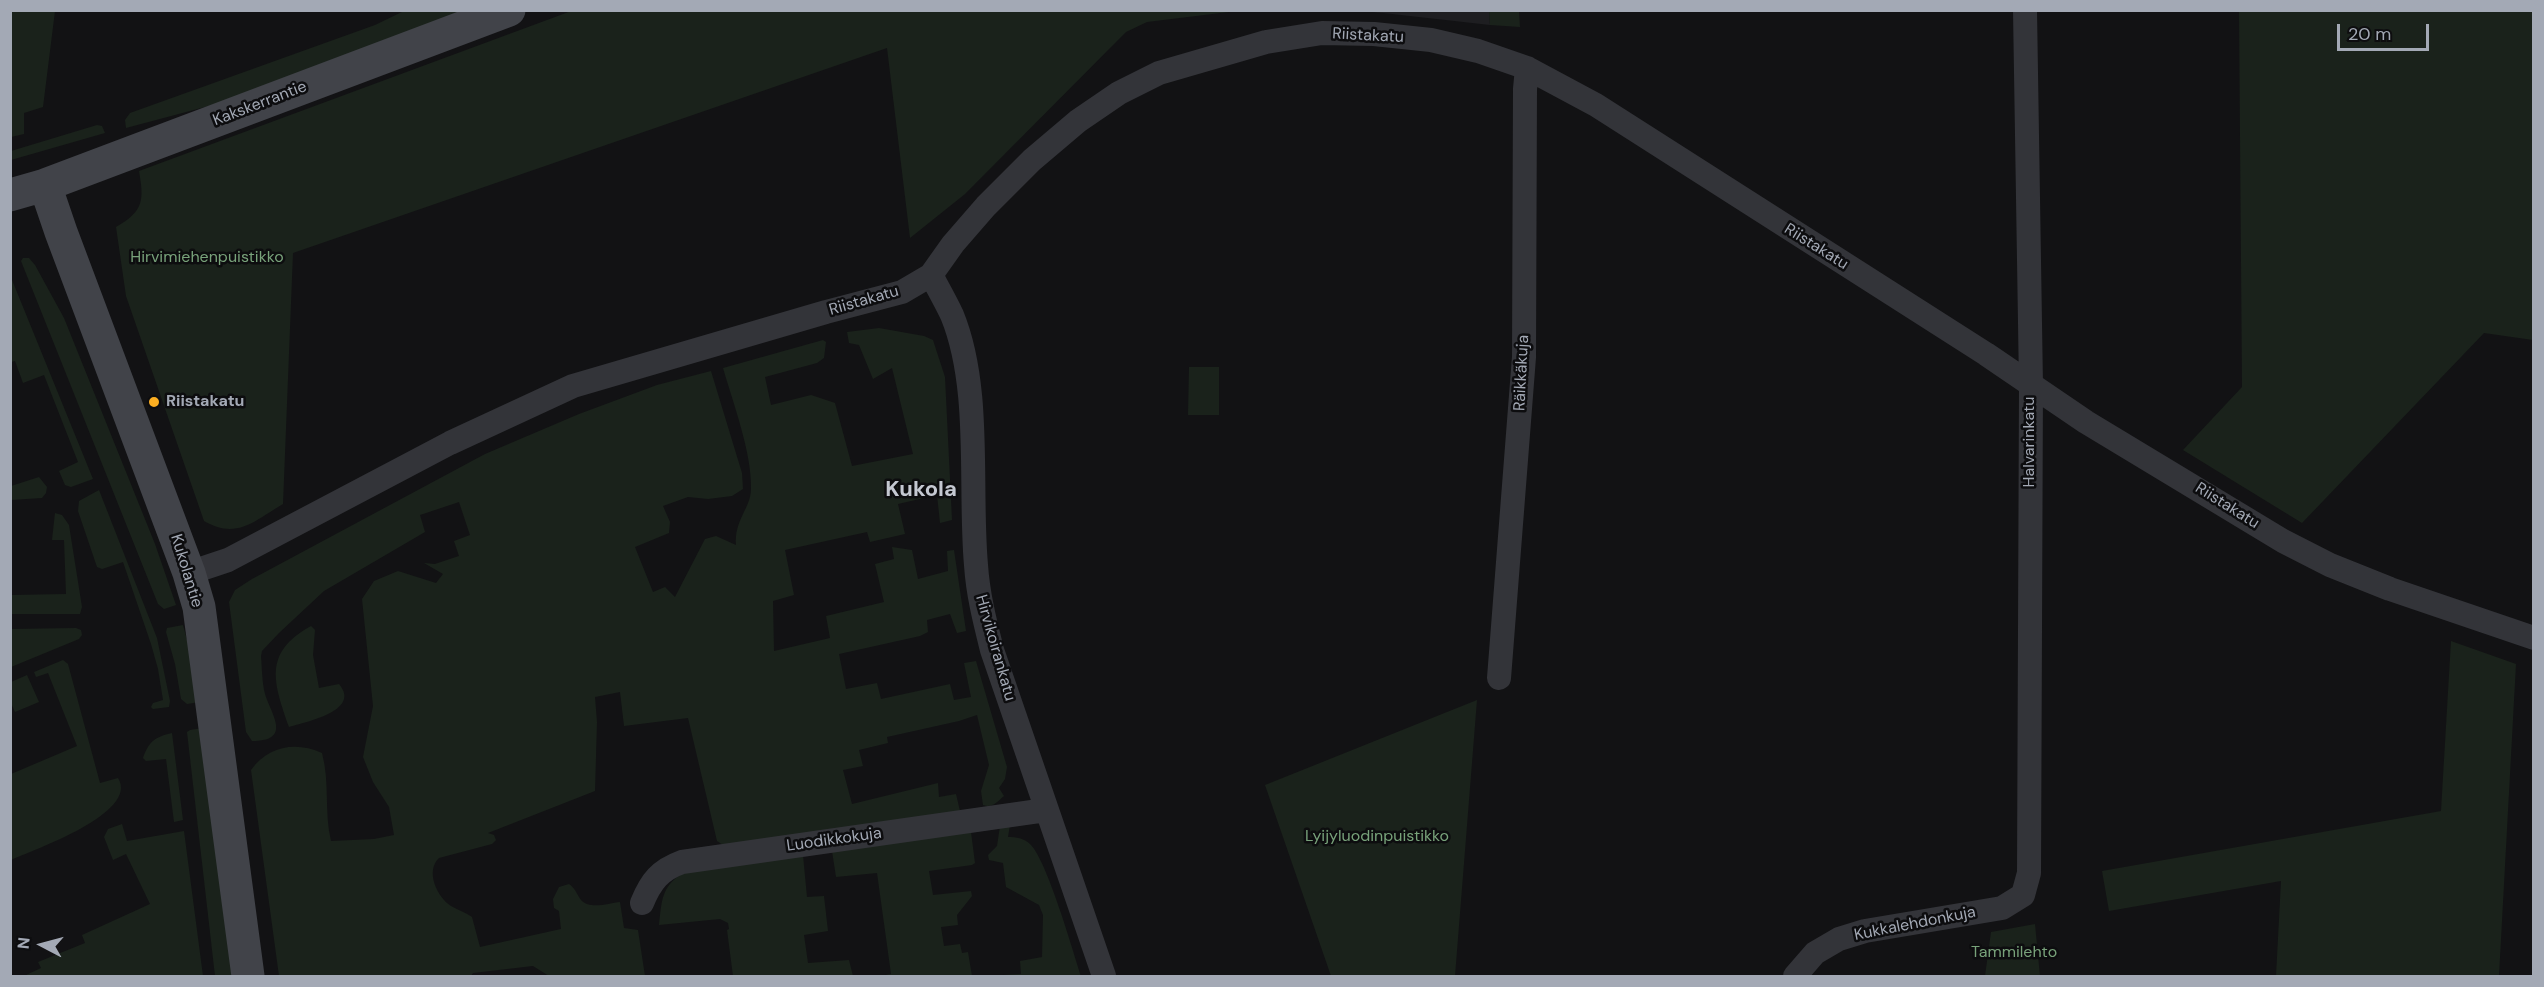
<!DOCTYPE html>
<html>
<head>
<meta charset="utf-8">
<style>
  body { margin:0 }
  #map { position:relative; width:2544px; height:987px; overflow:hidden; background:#121214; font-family:"DM Sans",sans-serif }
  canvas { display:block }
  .frame { position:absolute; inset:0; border:12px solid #a3a9b5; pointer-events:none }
  .north { position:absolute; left:12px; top:915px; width:60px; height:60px; -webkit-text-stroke:4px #0d0d0f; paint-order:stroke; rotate:276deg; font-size:16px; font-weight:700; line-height:24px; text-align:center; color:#a3a9b5 }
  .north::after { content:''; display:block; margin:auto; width:21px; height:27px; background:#a3a9b5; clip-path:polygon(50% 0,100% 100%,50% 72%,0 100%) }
  .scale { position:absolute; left:2337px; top:24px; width:92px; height:27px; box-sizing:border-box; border:3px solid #a3a9b5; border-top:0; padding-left:8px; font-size:18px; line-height:21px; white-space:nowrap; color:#a3a9b5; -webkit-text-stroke:4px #0d0d0f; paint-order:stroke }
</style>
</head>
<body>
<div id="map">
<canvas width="2544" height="987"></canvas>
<div class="frame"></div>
<div class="north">N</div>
<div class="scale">20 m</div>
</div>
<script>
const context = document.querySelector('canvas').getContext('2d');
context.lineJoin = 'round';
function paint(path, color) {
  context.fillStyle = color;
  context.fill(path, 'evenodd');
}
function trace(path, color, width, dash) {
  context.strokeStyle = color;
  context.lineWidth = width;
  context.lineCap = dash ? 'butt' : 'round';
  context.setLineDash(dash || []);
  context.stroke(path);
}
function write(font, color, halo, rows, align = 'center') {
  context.font = font + ' "DM Sans",sans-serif';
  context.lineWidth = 5;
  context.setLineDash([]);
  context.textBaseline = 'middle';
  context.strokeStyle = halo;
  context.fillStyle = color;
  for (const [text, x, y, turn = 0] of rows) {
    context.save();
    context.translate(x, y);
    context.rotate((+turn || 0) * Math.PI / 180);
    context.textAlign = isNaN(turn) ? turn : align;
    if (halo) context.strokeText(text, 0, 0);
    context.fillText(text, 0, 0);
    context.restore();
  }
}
const built = new Path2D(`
  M 1361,11 L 1489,11 L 1490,25 L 1383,13 Z`);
const green = new Path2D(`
  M 574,10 L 1237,10 L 1237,11 L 1147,22 L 1126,32 L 965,194 L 910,238 L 887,48 L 293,253 L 283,504 C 254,521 237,540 204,521 L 126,296 L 116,227 C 144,211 144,200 139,171 Z
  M 10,11 L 55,11 L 43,107 L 24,113 L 24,134 L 11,137 Z
  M 404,11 L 462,11 L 265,91 L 126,128 L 125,120 L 130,113 L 375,25 Z
  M 1489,11 L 1519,11 L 1520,27 L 1490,25 Z
  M 2239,11 L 2533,11 L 2533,340 L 2484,333 L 2302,523 L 2183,450 L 2242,387 Z
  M 97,125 L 102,126 L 105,133 L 11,160 L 11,151 Z
  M 23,258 L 29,258 L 35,265 L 64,318 L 155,544 L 176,605 L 164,609 L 158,604 L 21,261 Z
  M 10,275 L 93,479 L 71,487 L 65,485 L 59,471 L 78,462 L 44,375 L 23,383 L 15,361 L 11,362 Z
  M 879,328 L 924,336 L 933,340 L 945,377 L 952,520 L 940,523 L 937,495 L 898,504 L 905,534 L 870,542 L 867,532 L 785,550 L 794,595 L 773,601 L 774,651 L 830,638 L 826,616 L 884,602 L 875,564 L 894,559 L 892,547 L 912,550 L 918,579 L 948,571 L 947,551 L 954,550 L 966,631 L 957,633 L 950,614 L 927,620 L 928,632 L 920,636 L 839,654 L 846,689 L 877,683 L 881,699 L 950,684 L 954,700 L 971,697 L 964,663 L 976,661 L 1007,767 L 1005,779 L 999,788 L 1004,796 C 998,801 992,809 983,805 L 981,791 L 989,765 L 977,715 L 959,721 L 887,737 L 888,743 L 859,750 L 863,766 L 843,770 L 852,804 L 938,783 L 939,797 L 956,794 L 960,811 L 723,845 L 717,841 L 688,718 L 624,726 L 620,692 L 595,697 L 597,722 L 595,791 L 488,833 L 494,835 L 496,840 L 492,844 L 439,858 C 425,871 437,897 451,906 C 458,910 465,912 472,917 L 480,947 L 561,929 L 559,911 L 554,908 L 553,899 L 559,887 L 569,884 C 576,889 576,893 581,900 C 590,910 609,903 620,902 L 624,928 L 638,930 L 645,976 L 549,976 L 533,966 L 473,973 L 471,976 L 279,976 L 251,770 C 268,746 296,741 322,753 C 330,782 324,812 331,841 L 374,839 L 394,835 L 389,807 L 373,782 L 363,757 L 373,706 L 362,599 L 374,581 L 398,571 L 436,583 L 443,574 L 424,563 L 435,564 L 459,556 L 454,541 L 470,535 L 459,502 L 420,515 L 425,532 L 324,591 L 279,633 L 262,651 L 261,656 C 262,668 262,682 265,694 C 271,714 293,741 252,741 L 246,732 L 229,602 L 235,590 L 252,579 L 485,454 L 579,414 L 657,385 L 711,371 L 742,473 L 743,489 L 732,496 L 708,499 L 688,497 L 663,506 L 670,522 L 669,533 L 635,547 L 653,592 L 665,587 L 675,597 L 705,539 L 716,536 L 736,545 C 734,520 751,508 751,489 C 752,453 733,403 723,368 L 823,340 L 826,342 L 824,358 L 817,363 L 765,377 L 771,405 L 811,395 L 835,403 L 852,466 L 913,454 L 892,368 L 873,379 L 859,345 L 849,343 L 847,332 Z
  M 1189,367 L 1219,367 L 1219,415 L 1188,415 Z
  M 39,477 L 47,487 L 46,493 L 42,498 L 11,500 L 11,486 Z
  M 99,490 L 157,638 L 170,701 L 169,707 L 153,709 L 151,707 L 153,703 L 163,700 L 158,669 L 151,644 L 123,562 L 102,569 L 97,567 L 78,511 L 79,501 Z
  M 55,513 L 62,515 L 69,525 L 82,607 L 80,614 L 11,614 L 11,595 L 66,594 L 64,540 L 52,540 Z
  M 183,625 L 194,666 L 200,702 L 187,704 L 181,699 L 175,664 L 166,632 L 167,628 Z
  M 311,626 L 315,630 L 313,655 L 319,688 L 339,684 C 362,711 305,722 289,727 C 274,683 262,653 311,626 Z
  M 76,628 L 81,630 L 82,635 L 79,639 L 11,667 L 11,629 Z
  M 2451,641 L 2516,664 L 2499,976 L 2276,976 L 2281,881 L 2109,911 L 2102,871 L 2441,811 Z
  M 63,660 L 68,664 L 100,783 L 118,778 C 140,813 33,850 11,860 L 11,774 L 77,746 L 48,673 L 36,677 L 34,672 Z
  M 27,675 L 39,702 L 15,712 L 11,703 L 11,682 Z
  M 1477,700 L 1455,976 L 1331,976 L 1265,785 Z
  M 203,728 L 235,976 L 215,976 L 187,732 L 190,730 Z
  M 172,733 L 183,820 L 174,822 L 166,759 L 146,761 L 143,758 C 149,741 155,737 172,733 Z
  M 122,824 L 127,841 L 184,831 L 203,976 L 24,976 L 41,968 L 38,962 L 85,943 L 82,935 L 150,904 L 126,854 L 113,860 L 104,837 L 108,829 Z
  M 1010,825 L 1008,837 C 1016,837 1024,838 1030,844 C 1047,860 1073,951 1081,976 L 985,976 L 1021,974 L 1020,961 L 1042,957 L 1043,915 L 1039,905 L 1006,887 L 1003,863 L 989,860 L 988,855 L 997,846 L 1000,826 Z
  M 971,832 L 975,863 L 972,865 L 929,871 L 933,895 L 971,891 L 972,896 L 957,915 L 958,925 L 941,927 L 944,946 L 960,944 L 962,953 L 968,952 L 972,976 L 880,976 L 891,974 L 877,873 L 836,877 L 832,851 Z
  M 803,855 L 807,897 L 824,896 L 828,931 L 804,935 L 808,963 L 849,960 L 853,976 L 733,976 L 727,930 L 729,929 L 728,923 L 720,919 L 659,925 C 662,900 661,887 683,873 Z
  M 2035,924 L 2040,976 L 1985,976 L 1991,932 Z`);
const street = new Path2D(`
  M 931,275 C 938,288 946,302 952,315 C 982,388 969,487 976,565 C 978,595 985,622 992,650 L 1104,976
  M 189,573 L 228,560 L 450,443 L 573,386 L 826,312 L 902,292 L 931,275 L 953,244 L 986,206 L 1032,160 L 1078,121 L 1119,93 L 1159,73 L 1266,42 L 1322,33 L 1374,34 L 1431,40 L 1478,51 L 1527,68 L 1596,105 L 1986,354 L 2086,422 L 2283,541 L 2330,565 L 2390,589 L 2534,638
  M 1499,678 L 1524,357 L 1525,89 L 1527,68
  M 642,903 C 651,881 660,870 682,862 L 1046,810
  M 1795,976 L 1815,953 L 1839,939 L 1865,931 L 2002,908 L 2023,895 L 2029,873 L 2031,385 L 2025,10`);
const secondary = new Path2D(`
  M 45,185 L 61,232 L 189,573 L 199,607 L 248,976
  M 10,195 L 45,185 L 509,10`);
const markers = [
  [154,402,6,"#fcae22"]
];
const streetNames = [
  ["Riistakatu",1368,36,3],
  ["Kakskerrantie",260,104,-21],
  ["Riistakatu",1816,247,32],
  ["Riistakatu",864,301,-16],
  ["Räikkäkuja",1522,373,-87],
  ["Halvarinkatu",2030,442,-90],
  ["Riistakatu",2227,506,32],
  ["Kukolantie",186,571,73],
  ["Hirvikoirankatu",995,648,74],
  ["Luodikkokuja",834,840,-8],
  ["Kukkalehdonkuja",1915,924,-11]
];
const parkNames = [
  ["Hirvimiehenpuistikko",207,258],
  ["Lyijyluodinpuistikko",1377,837],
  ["Tammilehto",2014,953]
];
const poiNames = [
  ["Riistakatu",166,402]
];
const districtNames = [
  ["Kukola",921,490]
];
paint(built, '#1e1e21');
paint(green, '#1a221b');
trace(street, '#333439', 24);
trace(secondary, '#414349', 33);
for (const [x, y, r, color] of markers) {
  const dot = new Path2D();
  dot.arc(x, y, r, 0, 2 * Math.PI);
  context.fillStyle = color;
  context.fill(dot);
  trace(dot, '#0d0d0f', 2);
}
write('16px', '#a3a9b5', '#0d0d0f', streetNames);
write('16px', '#78a27a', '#0d0d0f', parkNames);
write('bold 16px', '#a3a9b5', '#0d0d0f', poiNames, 'left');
write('bold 22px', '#c4c8d1', '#0d0d0f', districtNames);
</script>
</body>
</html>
